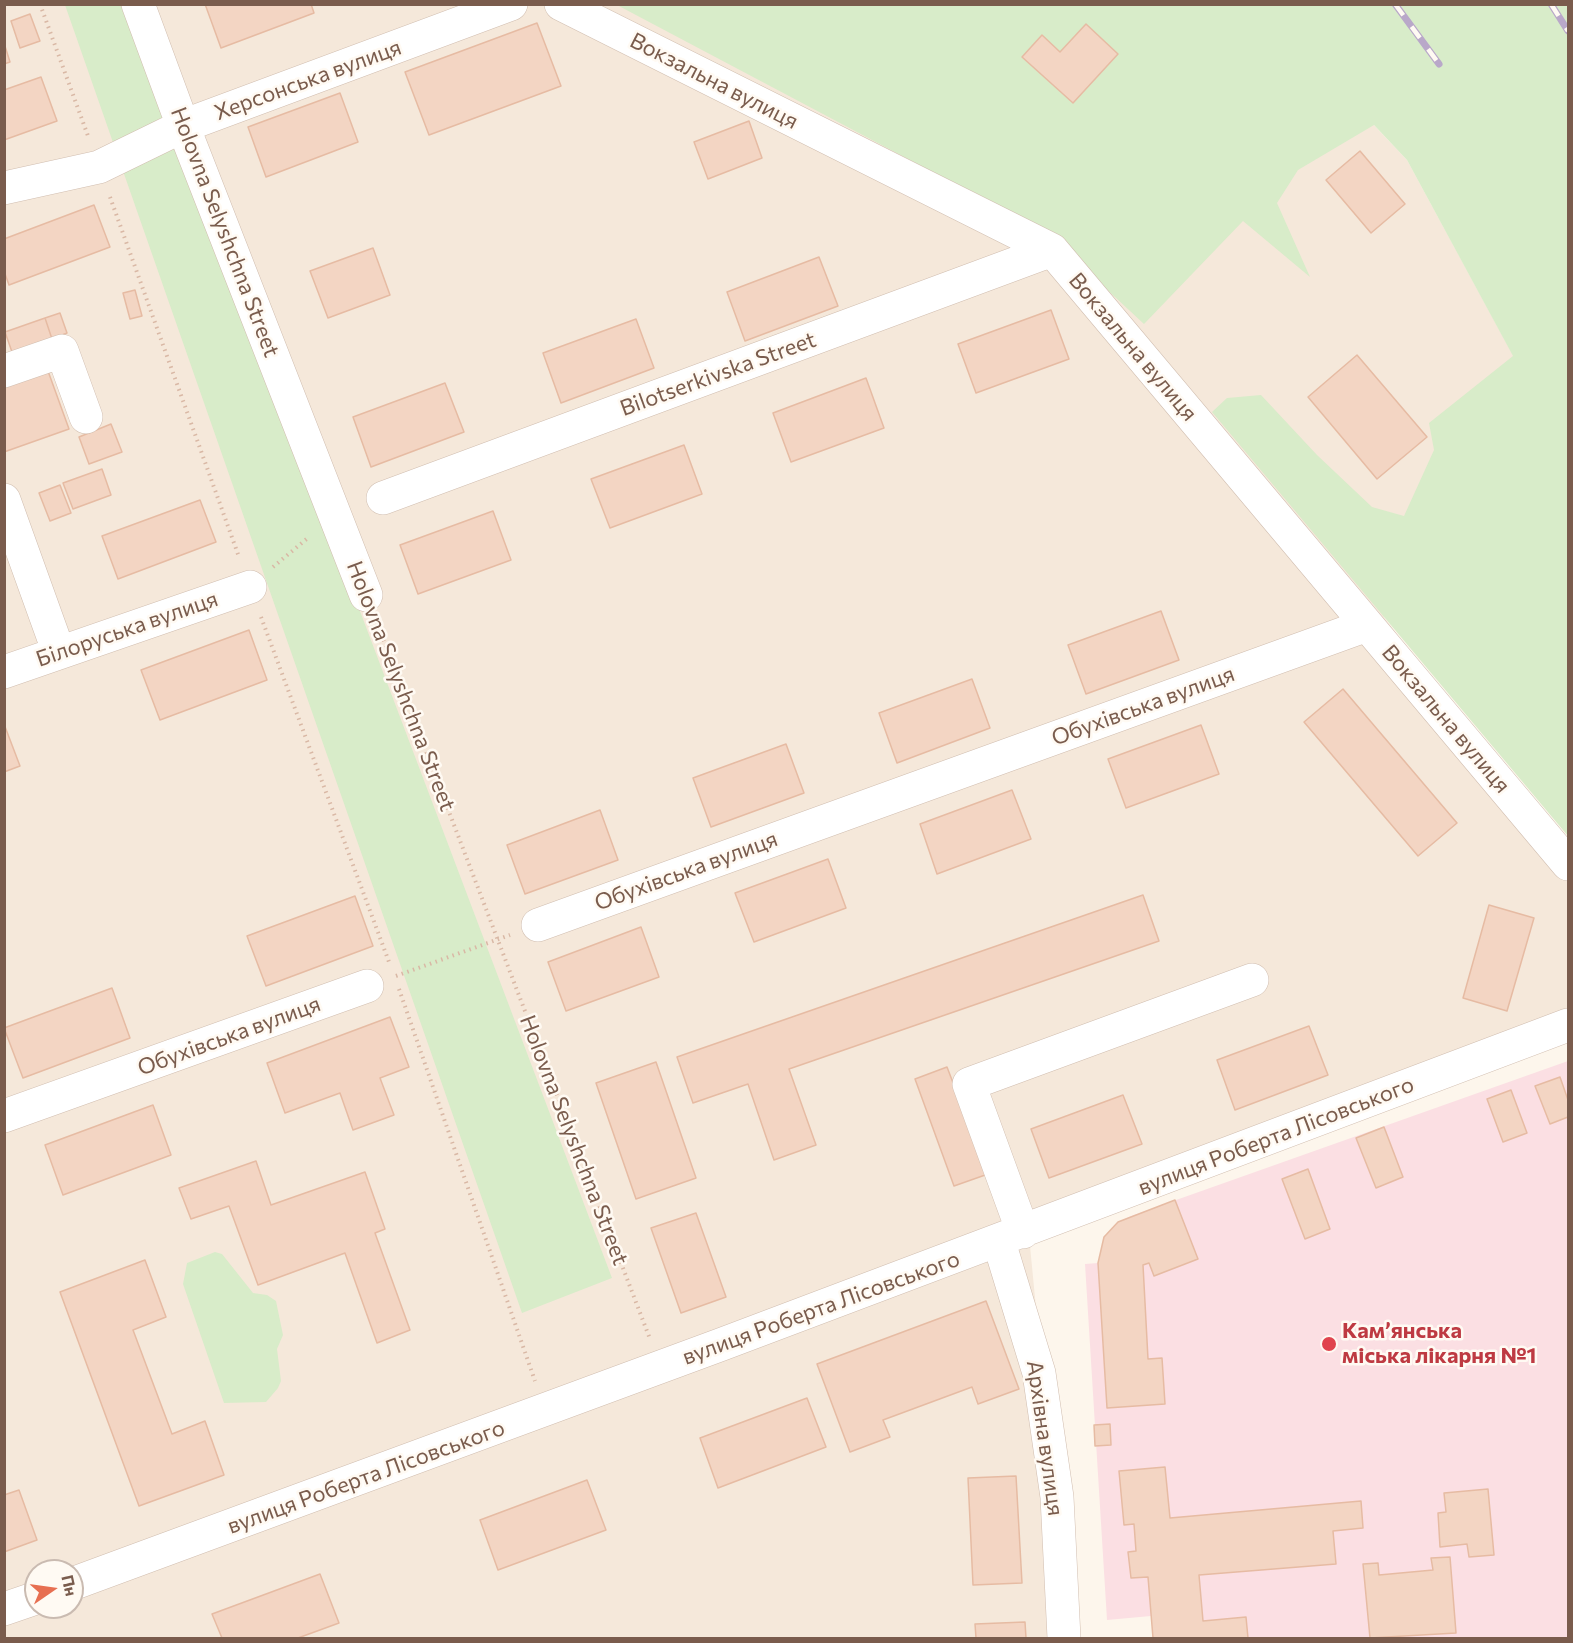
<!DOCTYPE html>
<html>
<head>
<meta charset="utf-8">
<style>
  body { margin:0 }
  #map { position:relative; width:1573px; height:1643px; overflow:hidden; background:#fdf6ec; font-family:Commissioner,sans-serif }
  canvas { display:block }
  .frame { position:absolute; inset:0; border:6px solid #7a5c4d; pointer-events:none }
  .north { position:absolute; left:24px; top:1559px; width:60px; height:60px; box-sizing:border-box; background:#fffaf3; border:2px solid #cabbb1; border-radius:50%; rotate:77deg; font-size:16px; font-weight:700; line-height:24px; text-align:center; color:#7a5c4d }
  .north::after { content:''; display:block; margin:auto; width:21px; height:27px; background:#e76f51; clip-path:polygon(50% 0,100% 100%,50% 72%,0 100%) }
</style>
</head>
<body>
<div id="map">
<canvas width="1573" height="1643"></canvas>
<div class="frame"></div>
<div class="north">Пн</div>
</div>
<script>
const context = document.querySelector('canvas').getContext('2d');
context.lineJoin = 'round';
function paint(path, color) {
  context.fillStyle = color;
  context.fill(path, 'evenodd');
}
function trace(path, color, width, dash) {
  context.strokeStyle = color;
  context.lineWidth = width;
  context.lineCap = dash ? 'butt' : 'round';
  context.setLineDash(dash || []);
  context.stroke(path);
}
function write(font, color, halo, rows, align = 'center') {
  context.font = font + ' Commissioner,sans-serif';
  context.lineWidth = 5;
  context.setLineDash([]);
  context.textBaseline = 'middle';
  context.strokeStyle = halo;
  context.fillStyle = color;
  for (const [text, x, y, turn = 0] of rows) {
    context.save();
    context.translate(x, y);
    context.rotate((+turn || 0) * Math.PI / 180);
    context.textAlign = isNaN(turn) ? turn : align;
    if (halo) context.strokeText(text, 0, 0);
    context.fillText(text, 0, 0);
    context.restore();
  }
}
const residential = new Path2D(`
  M 5,5 L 1260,5 L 1407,160 L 1551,425 L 1384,617 L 1568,860 L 1568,1021 L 70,1571 L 36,1571 L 36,1583 L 5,1595 Z
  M 1030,1246 L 1068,1638 L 5,1638 L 4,1622 L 45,1607 L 72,1607 L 72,1597 Z`);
const medical = new Path2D(`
  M 1568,1061 L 1568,1638 L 1153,1638 L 1151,1616 L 1107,1620 L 1085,1264 L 1098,1263 L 1104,1237 L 1118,1222 L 1131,1216 Z`);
const green = new Path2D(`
  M 65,5 L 131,5 L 612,1278 L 522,1313 Z
  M 617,5 L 1568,5 L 1568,836 L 1212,412 L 1227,398 L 1261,395 L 1317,455 L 1372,507 L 1404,516 L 1434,450 L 1429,423 L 1513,356 L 1407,160 L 1374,125 L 1298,170 L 1277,203 L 1310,277 L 1243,221 L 1144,324 L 1044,231 Z
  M 215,1252 L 222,1254 L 253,1293 L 267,1295 L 276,1301 L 283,1335 L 277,1349 L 281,1381 L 278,1388 L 266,1402 L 224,1403 L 183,1284 L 187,1263 Z`);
const building = new Path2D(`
  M 205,4 L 311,4 L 314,13 L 221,48 Z
  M 30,14 L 40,41 L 20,48 L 11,21 Z
  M 537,23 L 561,86 L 429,135 L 405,72 Z
  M 1086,24 L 1118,54 L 1073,103 L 1022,57 L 1042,35 L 1060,52 Z
  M 4,43 L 10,62 L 4,64 Z
  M 41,77 L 57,121 L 4,140 L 4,90 Z
  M 340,93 L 358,142 L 266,177 L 248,127 Z
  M 749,121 L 762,158 L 708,179 L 694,142 Z
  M 1360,151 L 1405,204 L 1371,233 L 1326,180 Z
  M 94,205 L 110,247 L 9,285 L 4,271 L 4,239 Z
  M 373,248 L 390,295 L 328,318 L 310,271 Z
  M 819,257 L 838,306 L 745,341 L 727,292 Z
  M 135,290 L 142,316 L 130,319 L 123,293 Z
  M 1051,310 L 1069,359 L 976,393 L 958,344 Z
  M 60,313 L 67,333 L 52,339 L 45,318 Z
  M 45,318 L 52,339 L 12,352 L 5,332 Z
  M 636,319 L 654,368 L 561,403 L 543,353 Z
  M 1357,355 L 1427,437 L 1377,479 L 1308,397 Z
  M 48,371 L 69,429 L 4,452 L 4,387 Z
  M 866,378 L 884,428 L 791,462 L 773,413 Z
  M 445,383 L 464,432 L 371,467 L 353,417 Z
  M 111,424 L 122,452 L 89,464 L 79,437 Z
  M 684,445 L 702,494 L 610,528 L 591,479 Z
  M 102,469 L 111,495 L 73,509 L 63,483 Z
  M 60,485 L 71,513 L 50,521 L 39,493 Z
  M 200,500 L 216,542 L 118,579 L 102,536 Z
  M 493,511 L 511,560 L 418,594 L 400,545 Z
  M 1161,611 L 1179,660 L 1086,694 L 1068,645 Z
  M 249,630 L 267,680 L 160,720 L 141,670 Z
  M 972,679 L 990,728 L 897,763 L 879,713 Z
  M 1343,689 L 1457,823 L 1418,856 L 1304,722 Z
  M 4,724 L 20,766 L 4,772 Z
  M 1201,725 L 1219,774 L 1126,808 L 1108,759 Z
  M 786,744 L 804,793 L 711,827 L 693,778 Z
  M 1012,790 L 1031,839 L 937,874 L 920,824 Z
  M 600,810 L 618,860 L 525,894 L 507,845 Z
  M 828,859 L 846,908 L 754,942 L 735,893 Z
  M 1143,895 L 1159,941 L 789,1069 L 816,1145 L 774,1160 L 748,1084 L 693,1103 L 677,1057 Z
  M 355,896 L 373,946 L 266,986 L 247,936 Z
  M 1489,905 L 1534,918 L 1507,1011 L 1463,998 Z
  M 641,927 L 659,977 L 566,1011 L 548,962 Z
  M 112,988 L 130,1038 L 23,1078 L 4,1028 Z
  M 390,1017 L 409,1067 L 380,1078 L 394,1115 L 353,1130 L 340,1093 L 285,1113 L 267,1063 Z
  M 1309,1026 L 1328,1075 L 1235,1110 L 1217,1060 Z
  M 656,1062 L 696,1178 L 636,1199 L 596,1083 Z
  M 947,1067 L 988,1174 L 954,1186 L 915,1079 Z
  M 1560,1077 L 1568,1100 L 1568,1117 L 1550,1124 L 1535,1086 Z
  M 1511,1090 L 1527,1133 L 1503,1142 L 1487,1099 Z
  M 1123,1095 L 1142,1144 L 1049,1178 L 1031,1129 Z
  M 153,1105 L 171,1155 L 63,1195 L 45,1145 Z
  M 1384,1127 L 1403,1177 L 1376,1188 L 1356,1138 Z
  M 256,1161 L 271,1205 L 365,1172 L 385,1229 L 375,1233 L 410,1330 L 377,1343 L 345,1253 L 258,1285 L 229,1206 L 191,1219 L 179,1188 Z
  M 1308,1169 L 1330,1229 L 1305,1239 L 1282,1179 Z
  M 1175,1200 L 1198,1259 L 1154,1276 L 1149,1263 L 1143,1265 L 1148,1359 L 1162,1358 L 1165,1404 L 1107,1408 L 1098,1263 L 1104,1237 L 1118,1222 Z
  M 696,1213 L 726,1297 L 681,1313 L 651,1228 Z
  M 145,1260 L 166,1317 L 133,1330 L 172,1434 L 205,1421 L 224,1475 L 139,1506 L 60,1292 Z
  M 986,1301 L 1019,1389 L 978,1404 L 972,1387 L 883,1420 L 890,1437 L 850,1452 L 817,1364 Z
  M 807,1398 L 826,1447 L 718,1488 L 700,1438 Z
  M 1110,1424 L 1111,1445 L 1095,1446 L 1094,1425 Z
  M 1165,1467 L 1170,1518 L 1361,1501 L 1363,1528 L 1333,1531 L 1336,1564 L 1199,1575 L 1203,1621 L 1246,1617 L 1248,1638 L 1153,1638 L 1148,1577 L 1131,1578 L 1128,1552 L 1136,1551 L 1134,1524 L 1124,1525 L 1119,1471 Z
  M 1016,1476 L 1022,1583 L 973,1585 L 968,1478 Z
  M 587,1480 L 606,1530 L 498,1570 L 480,1520 Z
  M 1488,1489 L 1494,1555 L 1469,1557 L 1467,1544 L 1440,1547 L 1438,1513 L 1446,1512 L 1444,1493 Z
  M 19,1490 L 37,1540 L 4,1552 L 4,1495 Z
  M 1450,1557 L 1456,1633 L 1370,1638 L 1363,1564 L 1378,1563 L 1379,1575 L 1433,1570 L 1431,1558 Z
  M 320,1574 L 339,1623 L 298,1638 L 222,1638 L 212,1614 Z
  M 1025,1622 L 1026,1638 L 976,1638 L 975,1624 Z`);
const path = new Path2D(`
  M 40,4 L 88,136
  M 110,197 L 239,557
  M 273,567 L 309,537
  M 261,617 L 389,962
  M 377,623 L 650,1339
  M 396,976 L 510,935
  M 399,989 L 535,1381`);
const minor = new Path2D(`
  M 138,4 L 183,126 L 366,595
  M 561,4 L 1052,250 L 1568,864
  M 4,188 L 99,167 L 183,126 L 511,4
  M 4,371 L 62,351 L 86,417
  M 383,498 L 1052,250
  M 4,500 L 59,653
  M 4,672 L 250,587
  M 538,925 L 1367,625
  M 4,1116 L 367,986
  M 1023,1232 L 969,1084 L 1252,980
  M 999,1242 L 1039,1373 L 1057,1497 L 1064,1638
  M 72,1584 C 572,1402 1071,1214 1568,1025
  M 4,1609 L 36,1598`);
const rail = new Path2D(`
  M 1395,4 L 1439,64
  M 1551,4 L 1568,31`);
const markers = [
  [1329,1344,8,"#e0444e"]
];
const streetNames = [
  ["Херсонська вулиця",308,80,-20],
  ["Вокзальна вулиця",714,81,27],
  ["Holovna Selyshchna Street",225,232,69],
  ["Вокзальна вулиця",1133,347,50],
  ["Bilotserkivska Street",718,374,-20],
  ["Білоруська вулиця",127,629,-19],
  ["Holovna Selyshchna Street",401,686,69],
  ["Обухівська вулиця",1143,706,-20],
  ["Вокзальна вулиця",1446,719,50],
  ["Обухівська вулиця",686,871,-20],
  ["Обухівська вулиця",229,1036,-20],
  ["вулиця Роберта Лісовського",1276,1136,-21],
  ["Holovna Selyshchna Street",574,1140,69],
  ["вулиця Роберта Лісовського",821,1308,-20],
  ["Архівна вулиця",1045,1438,82],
  ["вулиця Роберта Лісовського",366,1477,-20]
];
const healthNames = [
  ["Кам’янська",1342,1331],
  ["міська лікарня №1",1342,1356]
];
paint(residential, '#f5e8da');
paint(medical, '#fbdfe3');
paint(green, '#d8ecc9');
paint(building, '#f3d5c3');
trace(building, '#e6bba3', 1.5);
trace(minor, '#d1beb0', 34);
trace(path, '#d9b8a5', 4, [1.5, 4.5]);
trace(minor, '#fff', 33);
trace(rail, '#b9a8c9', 7);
trace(rail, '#fffaf3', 4.5, [14]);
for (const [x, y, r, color] of markers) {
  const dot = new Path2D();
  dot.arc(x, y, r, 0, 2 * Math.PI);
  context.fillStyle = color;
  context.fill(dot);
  trace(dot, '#fffaf3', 2);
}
write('22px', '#7a5c4d', '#fffaf3', streetNames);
write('bold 22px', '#be3a42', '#fffaf3', healthNames, 'left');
</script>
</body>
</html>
